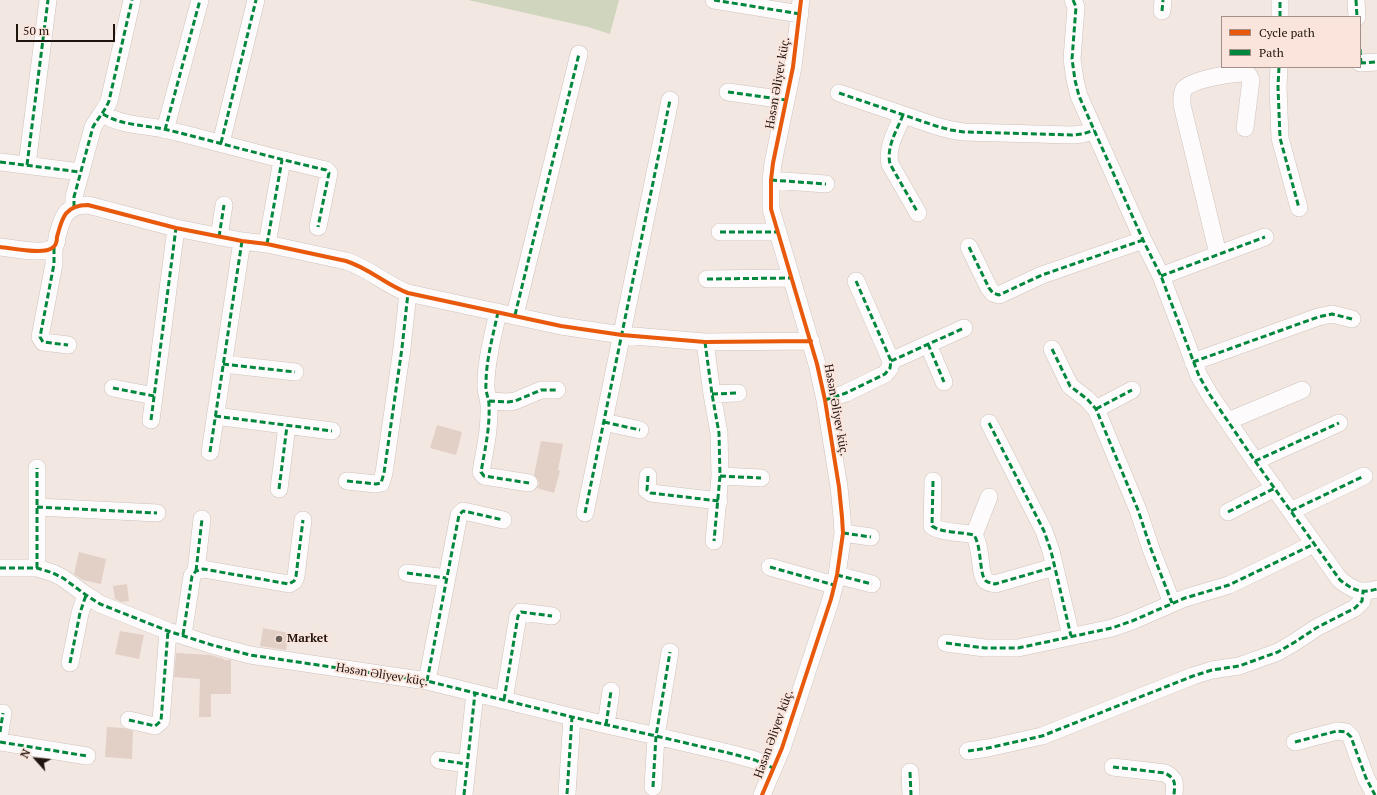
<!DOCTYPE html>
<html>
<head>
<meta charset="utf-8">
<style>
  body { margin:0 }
  #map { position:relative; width:1377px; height:795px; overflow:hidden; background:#f3e7e2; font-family:"PT Serif",serif }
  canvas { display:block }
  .legend { position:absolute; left:1221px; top:16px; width:140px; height:52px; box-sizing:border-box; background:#fae4db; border:1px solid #a39189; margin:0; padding:5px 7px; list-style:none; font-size:12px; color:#20140f }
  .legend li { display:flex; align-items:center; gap:8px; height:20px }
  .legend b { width:20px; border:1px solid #a39189 }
  .north { position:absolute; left:16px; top:739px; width:40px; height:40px; -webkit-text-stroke:3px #fae4db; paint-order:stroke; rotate:297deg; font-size:11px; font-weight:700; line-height:16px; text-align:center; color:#20140f }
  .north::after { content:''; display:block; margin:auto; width:14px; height:18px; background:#20140f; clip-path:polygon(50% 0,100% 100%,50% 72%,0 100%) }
  .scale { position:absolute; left:16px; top:24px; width:99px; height:18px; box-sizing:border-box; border:2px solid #20140f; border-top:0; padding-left:5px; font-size:12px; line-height:14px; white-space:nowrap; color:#20140f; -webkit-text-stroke:3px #fae4db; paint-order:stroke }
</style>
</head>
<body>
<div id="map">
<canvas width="1377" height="795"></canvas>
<ul class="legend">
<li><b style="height:5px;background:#e8590c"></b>Cycle path</li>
<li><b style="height:5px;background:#00873e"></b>Path</li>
</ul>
<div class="north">N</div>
<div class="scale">50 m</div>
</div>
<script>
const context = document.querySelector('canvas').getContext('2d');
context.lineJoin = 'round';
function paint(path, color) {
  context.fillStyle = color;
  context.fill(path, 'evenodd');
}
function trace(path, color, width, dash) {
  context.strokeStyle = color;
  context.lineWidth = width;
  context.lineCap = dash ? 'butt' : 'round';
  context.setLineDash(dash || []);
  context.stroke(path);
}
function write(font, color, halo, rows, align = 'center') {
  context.font = font + ' "PT Serif",serif';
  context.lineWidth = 3.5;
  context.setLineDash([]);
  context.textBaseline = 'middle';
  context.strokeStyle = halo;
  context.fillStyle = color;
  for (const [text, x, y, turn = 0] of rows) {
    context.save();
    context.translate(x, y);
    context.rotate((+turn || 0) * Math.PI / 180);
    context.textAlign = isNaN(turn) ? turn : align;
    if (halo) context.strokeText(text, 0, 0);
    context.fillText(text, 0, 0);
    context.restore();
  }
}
const green = new Path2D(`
  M 468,0 L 619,0 L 610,34 L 588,27 Z`);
const building = new Path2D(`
  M 437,425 L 462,432 L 456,455 L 430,448 Z
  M 541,441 L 563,444 L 558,470 L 560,471 L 554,493 L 537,488 L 539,484 L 538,480 L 534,475 Z
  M 79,552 L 106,559 L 101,584 L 83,580 L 74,574 Z
  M 127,584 L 129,601 L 121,602 L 115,599 L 113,586 Z
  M 263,628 L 289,633 L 286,650 L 260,646 Z
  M 120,631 L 144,635 L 139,659 L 115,654 Z
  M 176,653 L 210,655 L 224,659 L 224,660 L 231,660 L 231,694 L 211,694 L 211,717 L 199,717 L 200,679 L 174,677 Z
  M 107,727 L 124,728 L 133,731 L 132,759 L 105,757 Z`);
const minor = new Path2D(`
  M 714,0 L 800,14
  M 1073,0 L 1076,7 L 1072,59 L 1075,80 L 1079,96 L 1143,240 L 1161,276 L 1199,376 L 1210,395 L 1255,461 L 1340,580 C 1353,590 1361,594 1377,589
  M 1356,0 L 1357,17
  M 1162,11 L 1163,0
  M 1280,17 L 1280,0
  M 1360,63 L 1377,62
  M 1279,67 L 1278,87 L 1280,138 L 1299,208
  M 728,92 L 786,100
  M 839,93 L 936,126 L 951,130 L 964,132 L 1072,135 L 1083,134 L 1094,130
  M 103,114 C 122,126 147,125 168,130 C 221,143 273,158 326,170 L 329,173 L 318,227
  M 903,115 C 897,130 886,147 890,164 L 918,213
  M 165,130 L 200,0
  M 221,143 L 256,0
  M 0,162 L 80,172
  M 27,165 L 48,0
  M 771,180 L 826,184
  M 74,207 L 74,197 L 93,127 C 98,118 105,111 109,101 L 132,0
  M 720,232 L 777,232
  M 219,237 L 224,205
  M 267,244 L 282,160
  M 0,247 C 11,248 44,255 52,248 C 56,246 57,241 57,237 C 62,218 65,205 88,205 L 176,228 L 242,241 L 267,244 L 346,261 C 369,268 386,285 408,293 L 561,326 L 622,335 L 705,342 L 811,341
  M 969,247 L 989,288 L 993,293 L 999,295 L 1042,275 L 1143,240
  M 54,248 L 54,264 L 40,337 L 43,342 L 68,345
  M 1218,254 L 1182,105 C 1182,100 1181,94 1184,89 C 1193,79 1232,73 1246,73 L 1249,76 L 1251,80 L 1245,128
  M 1161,276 L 1265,237
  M 707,279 L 791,278
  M 498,312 C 493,336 486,360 486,384 C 485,392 489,398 489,405 C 490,428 485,449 481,472 L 484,476 L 529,483
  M 515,315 L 579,54
  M 705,342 L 712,394 L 719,433 L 720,476 L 714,541
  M 928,344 L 944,382
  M 1052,349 L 1070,386 L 1087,399 L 1096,409 L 1138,510 L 1151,549 L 1172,603
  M 891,361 L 964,328
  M 1193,362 L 1318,317 L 1332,314 L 1352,319
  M 223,364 L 295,372
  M 113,388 L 154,396
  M 712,394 L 738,393
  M 825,400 L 846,393 L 885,374 L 890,368 L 891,361 L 856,281
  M 489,401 L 508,402 L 515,401 L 541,390 L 557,390
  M 1096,409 L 1132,390
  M 215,416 L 332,431
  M 151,420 L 176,228
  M 1228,421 L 1302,390
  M 604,422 L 640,430
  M 989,423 L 1044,531 L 1051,551 L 1071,636
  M 210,452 L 242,241
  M 1255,461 L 1339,423
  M 648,476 L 647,490 L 651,493 L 719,501
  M 720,476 L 761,478
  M 347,481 L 376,484 L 381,483 L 384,473 L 402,348 L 408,293
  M 933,481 L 932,526 C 941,533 963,532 974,535 C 982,547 979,575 986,581 C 989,583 992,583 995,584 L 1054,567
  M 279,489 L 287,426
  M 37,507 L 157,513
  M 1291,511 L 1364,476
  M 1228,512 L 1275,488
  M 585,513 L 670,100
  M 843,533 L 871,537
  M 974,535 L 989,497
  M 770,567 L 834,585
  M 0,568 L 37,568 L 53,573 L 63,578 L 86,595 L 100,604 L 168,631 L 212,645 L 250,655 L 427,681 L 572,717 L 656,736 L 733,754 L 755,760 L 773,768
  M 37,568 L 37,468
  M 196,571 L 202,519
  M 407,573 L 446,578
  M 837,575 L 872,584
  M 183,635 L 192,576 L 196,571 L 203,569 L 289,584 L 294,581 L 296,576 L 303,520
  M 946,643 L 985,648 L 1018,648 L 1112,628 L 1132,621 L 1185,598 L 1229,585 L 1314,544
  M 70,663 L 80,613 L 86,595
  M 427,681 L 459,515 L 463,511 L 468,512 L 503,520
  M 504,700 L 518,616 L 521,612 L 552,616
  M 129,720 L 155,726 L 161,721 L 168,631
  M 606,725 L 611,691
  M 0,732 L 3,713
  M 0,742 L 87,756
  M 1295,742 L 1337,731 L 1346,732 L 1351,737 L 1366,778 L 1375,795
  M 968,751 L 988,748 L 1042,736 L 1193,676 L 1212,670 L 1239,666 L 1278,652 L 1295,642 L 1316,628 L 1355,608 L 1362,601 L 1363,592
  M 439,760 L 467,764
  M 1113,767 L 1165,773 C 1176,779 1175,783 1174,795
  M 910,772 L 911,795
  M 653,787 L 656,736 L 670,652
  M 567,794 L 572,717
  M 464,795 L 475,693
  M 762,795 L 782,748 L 831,599 L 837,575 L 843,533 L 842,517 L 839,487 L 825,400 L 817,364 L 771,209 L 771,180 L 773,163 L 793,67 L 801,0`);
const quiet = new Path2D(`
  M 714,0 L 800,14
  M 1073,0 L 1076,7 L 1072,59 L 1075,80 L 1079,96 L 1143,240 L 1161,276 L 1199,376 L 1210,395 L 1255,461 L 1340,580 C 1353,590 1361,594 1377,589
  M 1356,0 L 1357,17
  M 1162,11 L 1163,0
  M 1280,17 L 1280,0
  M 1360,49 L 1361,64
  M 1360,63 L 1377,62
  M 1279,67 L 1278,87 L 1280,138 L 1299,208
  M 728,92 L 786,100
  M 839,93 L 936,126 L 951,130 L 964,132 L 1072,135 L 1083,134 L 1094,130
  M 103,114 C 122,126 147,125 168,130 C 221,143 273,158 326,170 L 329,173 L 318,227
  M 903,115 C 897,130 886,147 890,164 L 918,213
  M 165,130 L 200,0
  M 221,143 L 256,0
  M 0,162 L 80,172
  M 27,165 L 48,0
  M 771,180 L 826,184
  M 74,207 L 74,197 L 93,127 C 98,118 105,111 109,101 L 132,0
  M 720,232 L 777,232
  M 219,237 L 224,205
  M 267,244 L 282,160
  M 969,247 L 989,288 L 993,293 L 999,295 L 1042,275 L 1143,240
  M 54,248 L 54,264 L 40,337 L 43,342 L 68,345
  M 1161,276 L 1265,237
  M 707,279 L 791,278
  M 498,312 C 493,336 486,360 486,384 C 485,392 489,398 489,405 C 490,428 485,449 481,472 L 484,476 L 529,483
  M 515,315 L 579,54
  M 705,342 L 712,394 L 719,433 L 720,476 L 714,541
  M 928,344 L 944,382
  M 1052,349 L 1070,386 L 1087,399 L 1096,409 L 1138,510 L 1151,549 L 1172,603
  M 891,361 L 964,328
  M 1193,362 L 1318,317 L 1332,314 L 1352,319
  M 223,364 L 295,372
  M 113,388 L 154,396
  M 712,394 L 738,393
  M 825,400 L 846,393 L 885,374 L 890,368 L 891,361 L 856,281
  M 489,401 L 508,402 L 515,401 L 541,390 L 557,390
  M 1096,409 L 1132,390
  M 215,416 L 332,431
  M 151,420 L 176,228
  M 604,422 L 640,430
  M 989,423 L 1044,531 L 1051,551 L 1071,636
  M 210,452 L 242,241
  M 1255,461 L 1339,423
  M 648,476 L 647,490 L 651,493 L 719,501
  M 720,476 L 761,478
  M 347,481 L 376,484 L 381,483 L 384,473 L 402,348 L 408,293
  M 933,481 L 932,526 C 941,533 963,532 974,535 C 982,547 979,575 986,581 C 989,583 992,583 995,584 L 1054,567
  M 279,489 L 287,426
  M 37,507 L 157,513
  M 1291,511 L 1364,476
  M 1228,512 L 1275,488
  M 585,513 L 670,100
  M 843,533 L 871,537
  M 770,567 L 834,585
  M 0,568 L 37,568 L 53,573 L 63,578 L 86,595 L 100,604 L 168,631 L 212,645 L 250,655 L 427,681 L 572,717 L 656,736 L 733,754 L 755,760 L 773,768
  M 37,568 L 37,468
  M 196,571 L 202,519
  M 407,573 L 446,578
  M 837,575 L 872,584
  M 183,635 L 192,576 L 196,571 L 203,569 L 289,584 L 294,581 L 296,576 L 303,520
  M 946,643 L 985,648 L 1018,648 L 1112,628 L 1132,621 L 1185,598 L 1229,585 L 1314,544
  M 70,663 L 80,613 L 86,595
  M 427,681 L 459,515 L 463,511 L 468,512 L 503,520
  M 504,700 L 518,616 L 521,612 L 552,616
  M 129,720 L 155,726 L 161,721 L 168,631
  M 606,725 L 611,691
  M 0,732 L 3,713
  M 0,742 L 87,756
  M 1295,742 L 1337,731 L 1346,732 L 1351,737 L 1366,778 L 1375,795
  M 968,751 L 988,748 L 1042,736 L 1193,676 L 1212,670 L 1239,666 L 1278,652 L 1295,642 L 1316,628 L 1355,608 L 1362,601 L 1363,592
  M 439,760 L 467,764
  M 1113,767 L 1165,773 C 1176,779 1175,783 1174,795
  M 910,772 L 911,795
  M 653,787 L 656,736 L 670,652
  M 567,794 L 572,717
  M 464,795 L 475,693`);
const cycleway = new Path2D(`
  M 0,247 C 11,248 44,255 52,248 C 56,246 57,241 57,237 C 62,218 65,205 88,205 L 176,228 L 242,241 L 267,244 L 346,261 C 369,268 386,285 408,293 L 561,326 L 622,335 L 705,342 L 811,341
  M 762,795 L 782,748 L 831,599 L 837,575 L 843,533 L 842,517 L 839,487 L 825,400 L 817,364 L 771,209 L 771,180 L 773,163 L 793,67 L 801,0`);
const markers = [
  [279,639,4,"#6a5e59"]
];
const streetNames = [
  ["Həsən Əliyev küç.",778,83,-80],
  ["Həsən Əliyev küç.",836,410,80],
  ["Həsən Əliyev küç.",382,675,9],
  ["Həsən Əliyev küç.",774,734,-70]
];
const poiNames = [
  ["Market",287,639]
];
paint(green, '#d0d6be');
paint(building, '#e2cfc6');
trace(minor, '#cdc2bd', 18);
trace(minor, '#fdfbfb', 17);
trace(quiet, '#00873e', 3, [6, 3]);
trace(cycleway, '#e8590c', 4);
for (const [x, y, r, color] of markers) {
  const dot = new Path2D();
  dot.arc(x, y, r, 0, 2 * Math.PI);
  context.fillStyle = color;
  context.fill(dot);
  trace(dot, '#fae4db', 1.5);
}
write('12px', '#20140f', '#fae4db', streetNames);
write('bold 12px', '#20140f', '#fae4db', poiNames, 'left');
</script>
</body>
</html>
